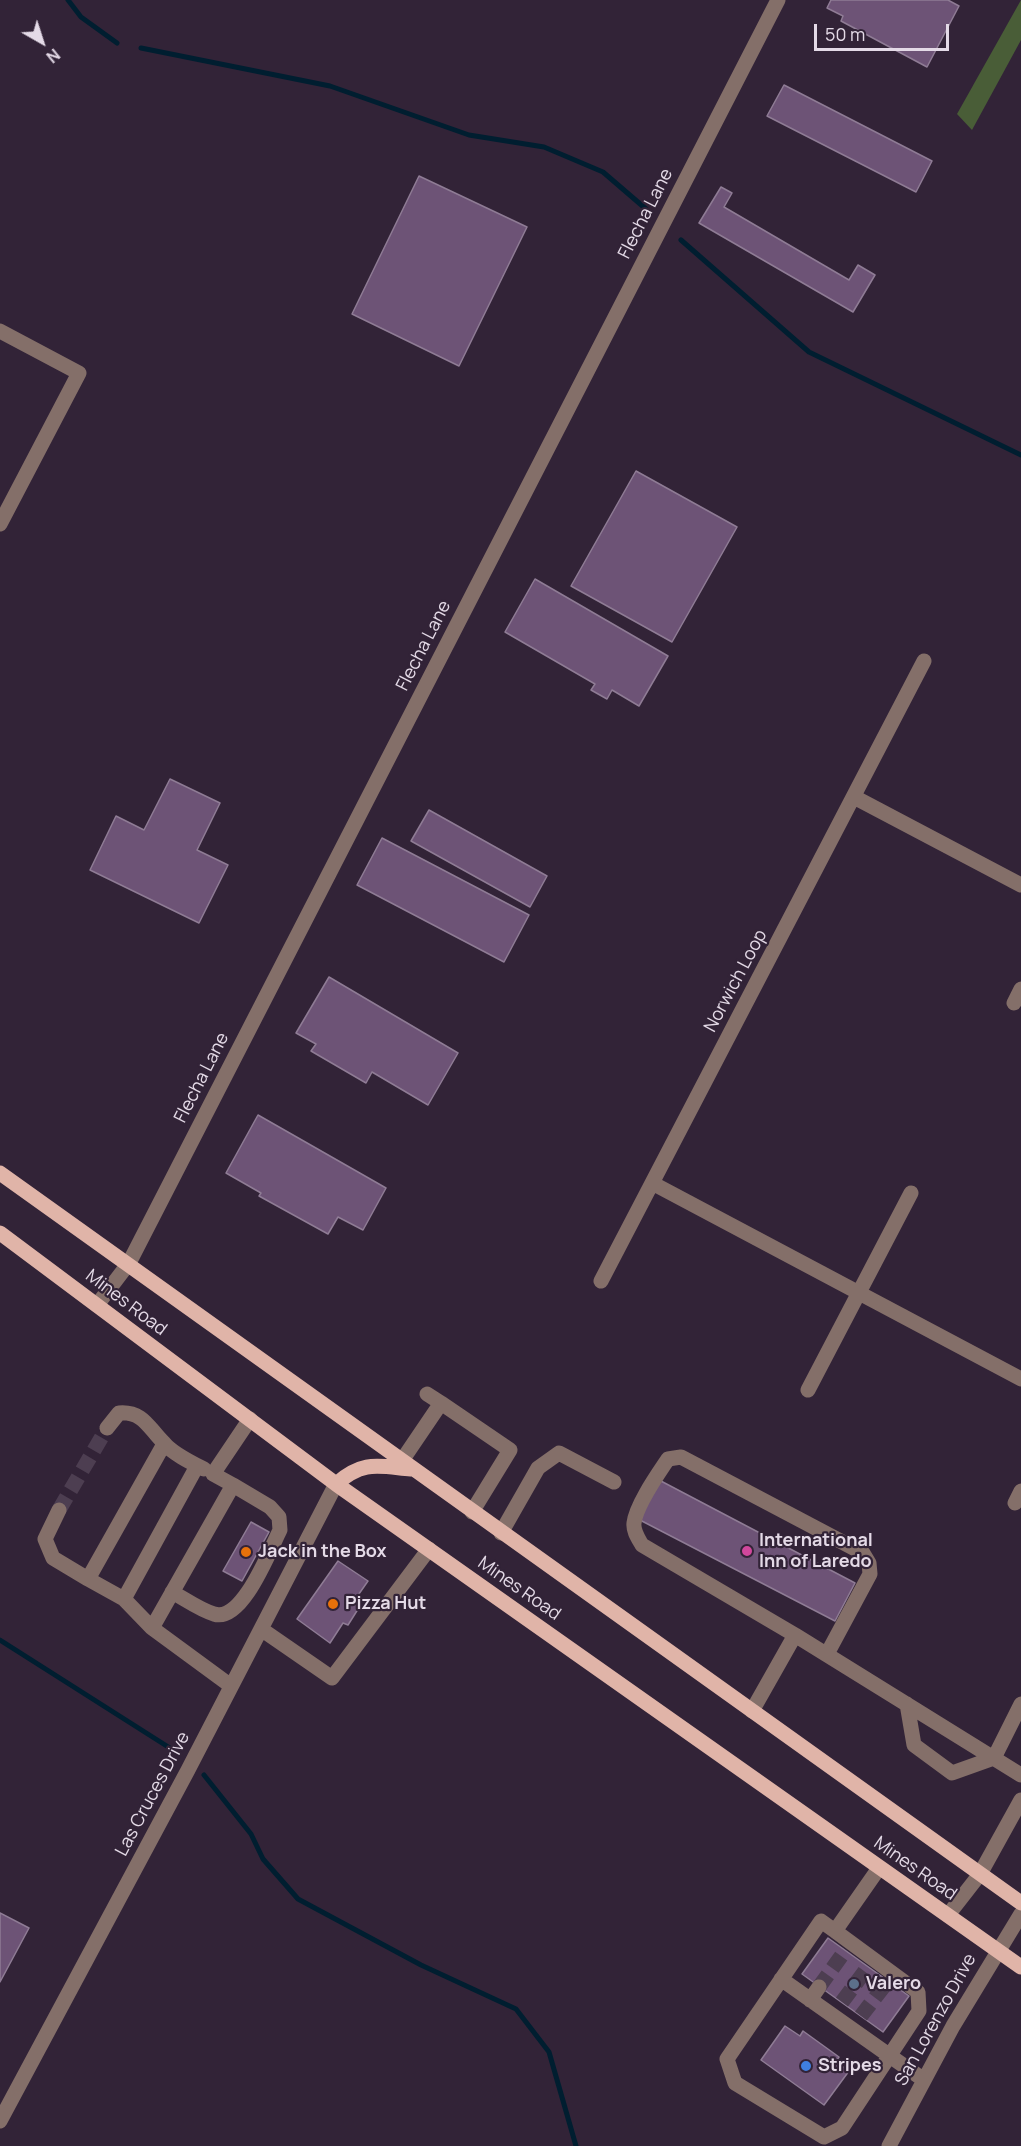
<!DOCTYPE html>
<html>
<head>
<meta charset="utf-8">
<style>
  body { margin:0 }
  #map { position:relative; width:1021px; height:2146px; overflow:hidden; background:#322337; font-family:Manrope,sans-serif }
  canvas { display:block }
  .north { position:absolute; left:12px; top:12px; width:60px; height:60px; -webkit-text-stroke:4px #322337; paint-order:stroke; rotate:141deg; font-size:16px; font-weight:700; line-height:24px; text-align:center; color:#e4dae7 }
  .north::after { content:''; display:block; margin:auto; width:21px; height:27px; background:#e4dae7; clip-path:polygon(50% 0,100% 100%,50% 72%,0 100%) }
  .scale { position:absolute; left:814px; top:24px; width:135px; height:27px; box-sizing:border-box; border:3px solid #e4dae7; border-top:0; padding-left:8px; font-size:18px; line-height:21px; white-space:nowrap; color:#e4dae7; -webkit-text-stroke:4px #322337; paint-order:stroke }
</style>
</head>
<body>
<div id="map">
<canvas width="1021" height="2146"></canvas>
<div class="north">N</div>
<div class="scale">50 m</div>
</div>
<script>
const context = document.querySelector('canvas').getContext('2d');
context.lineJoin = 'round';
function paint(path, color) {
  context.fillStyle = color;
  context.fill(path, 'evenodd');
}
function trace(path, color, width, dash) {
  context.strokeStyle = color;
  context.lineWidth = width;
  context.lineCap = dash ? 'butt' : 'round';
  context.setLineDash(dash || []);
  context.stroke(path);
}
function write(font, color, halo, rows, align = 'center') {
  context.font = font + ' Manrope,sans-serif';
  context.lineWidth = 4.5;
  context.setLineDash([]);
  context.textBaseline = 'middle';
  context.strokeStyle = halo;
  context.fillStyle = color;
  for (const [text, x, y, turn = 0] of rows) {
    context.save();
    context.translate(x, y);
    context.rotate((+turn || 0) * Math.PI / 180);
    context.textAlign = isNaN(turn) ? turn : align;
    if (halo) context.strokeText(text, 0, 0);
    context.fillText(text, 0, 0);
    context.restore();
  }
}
const forest = new Path2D(`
  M 1021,0 L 1021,40 L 972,130 L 957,114 Z`);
const stream = new Path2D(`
  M 68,0 L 81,17 L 117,43
  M 141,48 L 330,86 L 469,135 L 544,147 L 603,172 L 646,209
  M 681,240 L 809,352 L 1021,455
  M 0,1640 L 173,1750
  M 204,1775 L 251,1834 L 263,1859 L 298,1899 L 421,1965 L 516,2009 L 549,2052 L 576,2146`);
const building = new Path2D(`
  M 831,0 L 948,0 L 959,6 L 927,67 L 841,21 L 843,16 L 827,8 Z
  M 784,85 L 932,161 L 916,192 L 767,116 Z
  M 419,176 L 527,227 L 459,366 L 352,314 Z
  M 721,187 L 732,193 L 724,207 L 849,280 L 858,265 L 875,275 L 853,312 L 699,223 Z
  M 636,471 L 737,527 L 672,642 L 571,586 Z
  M 535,579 L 668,656 L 639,706 L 612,690 L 607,699 L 591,690 L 595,684 L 505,632 Z
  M 170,779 L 220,803 L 197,850 L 228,865 L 199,923 L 90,870 L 116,816 L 144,830 Z
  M 429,810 L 547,876 L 530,907 L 411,841 Z
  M 382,838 L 529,915 L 504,962 L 357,885 Z
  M 329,977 L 458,1053 L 428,1105 L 372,1072 L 366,1083 L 311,1051 L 316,1044 L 296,1033 Z
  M 258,1115 L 386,1188 L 363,1230 L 338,1217 L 328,1234 L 259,1196 L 261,1193 L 226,1173 Z
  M 659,1480 L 855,1583 L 835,1621 L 638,1519 Z
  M 251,1522 L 269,1532 L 242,1581 L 223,1571 Z
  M 338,1561 L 368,1581 L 354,1601 L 360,1606 L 348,1625 L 343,1623 L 330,1643 L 297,1619 Z
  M 0,1913 L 29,1928 L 0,1982 Z
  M 828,1938 L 909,1996 L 883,2032 L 802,1974 Z
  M 785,2026 L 800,2036 L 803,2031 L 839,2057 L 836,2062 L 849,2071 L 824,2105 L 761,2060 Z`);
const minorTunnel = new Path2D(`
  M 59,1510 L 107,1428
  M 819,1987 L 845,1951
  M 842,2002 L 868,1967
  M 861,2016 L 888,1981`);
const minor = new Path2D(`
  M 0,331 L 79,373 L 0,524
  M 854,797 L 1021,885
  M 1014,1003 L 1021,989
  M 652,1183 L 1021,1379
  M 601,1281 L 924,661
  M 97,1305 L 129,1263 L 778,0
  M 808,1390 L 911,1193
  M 427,1394 L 441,1403
  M 107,1428 L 119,1413 C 144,1411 149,1429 164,1443 C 173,1454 192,1463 204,1469
  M 164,1444 L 88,1579 L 124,1599 L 197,1466
  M 401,1462 L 441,1403 L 510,1450 L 472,1512
  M 1015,1503 L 1021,1491
  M 59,1510 L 45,1539 L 53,1558 L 88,1579
  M 501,1533 L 538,1468 L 559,1453 L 614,1482
  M 172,1592 C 185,1599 200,1610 214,1614 C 242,1623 269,1552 280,1530 L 279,1517 L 270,1507 L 233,1485
  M 124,1599 L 152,1628
  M 261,1629 L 332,1678 L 429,1549
  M 795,1635 L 1021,1775
  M 231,1686 L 152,1628 L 233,1485 L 213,1474 L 250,1419
  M 907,1704 L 914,1745 L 952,1773 L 994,1758 L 1021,1704
  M 752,1711 L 795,1635 L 642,1545 C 638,1538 633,1531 634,1523 C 636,1505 658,1474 668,1459 L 681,1457 L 863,1553 L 869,1563 L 870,1574 L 827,1654
  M 948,1915 L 980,1874 L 1021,1800
  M 835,1931 L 918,1992 L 919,2011 L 842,2128 L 824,2137 L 735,2083 L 727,2059 L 821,1921 L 835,1931 L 879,1868
  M 781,1979 L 924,2080
  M 810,2000 L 819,1987
  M 0,2121 L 188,1770 L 336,1484
  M 889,2146 L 953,2026 L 1021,1914`);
const major = new Path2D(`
  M 0,1173 L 1021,1903
  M 0,1233 L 336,1484 L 1021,1967
  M 336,1484 C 363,1460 378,1466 411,1469`);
const markers = [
  [747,1551,6,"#d1479c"],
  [246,1552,6,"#e8710a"],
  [333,1604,6,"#e8710a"],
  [854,1984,6,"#5c6f8a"],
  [806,2066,6,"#3f7fe0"]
];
const streetNames = [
  ["Flecha Lane",646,214,-63],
  ["Flecha Lane",424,646,-63],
  ["Norwich Loop",736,981,-62],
  ["Flecha Lane",202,1078,-63],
  ["Mines Road",126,1303,37],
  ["Mines Road",519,1589,35],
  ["Las Cruces Drive",153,1794,-62],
  ["Mines Road",915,1869,35],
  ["San Lorenzo Drive",936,2020,-61]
];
const poiNames = [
  ["International",759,1541],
  ["Inn of Laredo",759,1562],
  ["Jack in the Box",258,1552],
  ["Pizza Hut",345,1604],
  ["Valero",866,1984],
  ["Stripes",818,2066]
];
paint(forest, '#495d37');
trace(stream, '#001e30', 5);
paint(building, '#6d5376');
trace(building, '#8f7c95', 1.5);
trace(minorTunnel, '#4d3e51', 15, [15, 8]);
trace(minor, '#846f69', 15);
trace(major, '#e0b4a8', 15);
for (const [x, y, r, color] of markers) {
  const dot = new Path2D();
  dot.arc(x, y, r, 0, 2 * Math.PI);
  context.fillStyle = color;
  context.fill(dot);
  trace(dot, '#322337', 2);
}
write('18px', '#e4dae7', '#322337', streetNames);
write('bold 18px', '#e4dae7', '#322337', poiNames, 'left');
</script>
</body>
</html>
